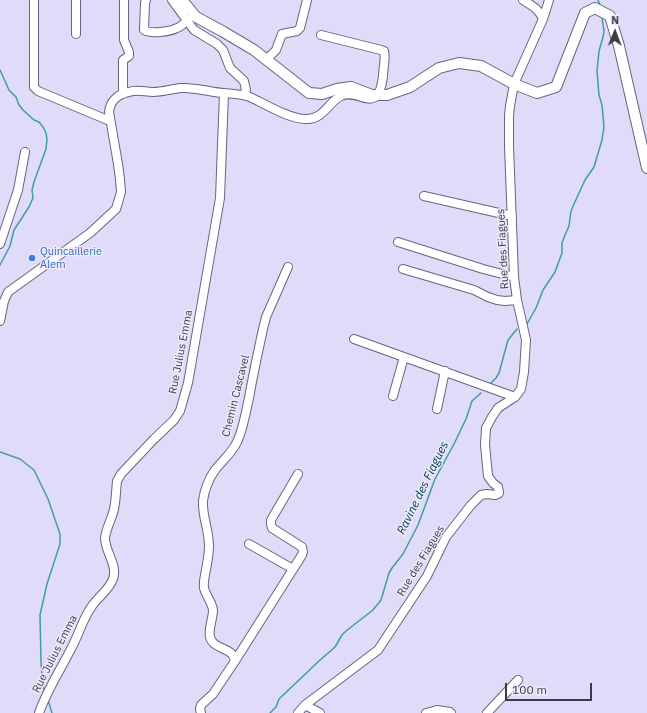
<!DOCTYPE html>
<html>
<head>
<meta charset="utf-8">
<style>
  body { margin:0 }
  #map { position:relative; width:647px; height:713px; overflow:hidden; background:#dfdbf9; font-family:"IBM Plex Sans",sans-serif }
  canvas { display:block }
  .north { position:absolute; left:595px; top:12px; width:40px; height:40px; -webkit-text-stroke:3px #eceafc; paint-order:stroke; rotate:1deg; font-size:11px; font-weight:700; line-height:16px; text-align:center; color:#3d3b47 }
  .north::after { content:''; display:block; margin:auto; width:14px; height:18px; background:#3d3b47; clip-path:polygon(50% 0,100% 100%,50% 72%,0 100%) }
  .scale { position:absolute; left:505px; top:683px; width:87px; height:18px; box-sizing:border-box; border:2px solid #3d3b47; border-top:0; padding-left:5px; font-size:12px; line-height:14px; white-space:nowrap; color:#3d3b47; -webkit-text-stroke:3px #eceafc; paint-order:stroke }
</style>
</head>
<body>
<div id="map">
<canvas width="647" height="713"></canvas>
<div class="north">N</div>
<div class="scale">100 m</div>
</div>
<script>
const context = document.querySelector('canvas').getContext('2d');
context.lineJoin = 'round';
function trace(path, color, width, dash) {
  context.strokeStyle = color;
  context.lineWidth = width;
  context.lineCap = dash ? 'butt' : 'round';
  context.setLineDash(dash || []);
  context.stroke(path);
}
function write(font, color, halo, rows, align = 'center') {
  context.font = font + ' "IBM Plex Sans",sans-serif';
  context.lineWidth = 3;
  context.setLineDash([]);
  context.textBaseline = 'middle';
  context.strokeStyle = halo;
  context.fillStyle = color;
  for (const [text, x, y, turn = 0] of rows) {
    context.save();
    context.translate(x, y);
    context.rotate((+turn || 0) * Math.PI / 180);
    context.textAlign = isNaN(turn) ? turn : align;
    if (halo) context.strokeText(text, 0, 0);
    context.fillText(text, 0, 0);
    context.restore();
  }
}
const stream = new Path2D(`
  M 598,0 L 600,5
  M 0,70 L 9,90 L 16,97 L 19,105 L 23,110 L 34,120 L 39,122 L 43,127 L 46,133 L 47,139 L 46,149 L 34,182 L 32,190 L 33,198 L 29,207 L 14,230 L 10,246 L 0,265
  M 527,324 L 536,308 L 543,290 L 555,272 L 562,253 L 562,243 L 565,235 L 569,226 L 571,211 L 574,204 L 585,180 L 594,167 L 602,140 L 604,127 L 602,105 L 599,95 L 597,71 L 599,51 L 603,37 L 604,31 L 602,18
  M 489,385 L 496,378 L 499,373 L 508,340 L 517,329
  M 0,452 L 20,459 L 34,470 L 48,499 L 60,534 L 60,544 L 47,584 L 40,615 L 41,662 L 43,687 L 45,692
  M 48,700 L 52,713
  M 270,713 L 276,707 L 279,699 L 319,661 L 335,647 L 342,635 L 346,631 L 373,610 L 381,600 L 389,573 L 392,568 L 403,554 L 418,525 L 435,479 L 454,444 L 466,419 L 472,401 L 481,393`);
const minor = new Path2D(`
  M 34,0 L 34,87 L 38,91 L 110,121
  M 76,0 L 76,34
  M 146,0 L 145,3 L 144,30 C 151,34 169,32 177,28 C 181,27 184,23 188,20
  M 172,0 L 194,30 L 217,44 L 223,50 L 230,68 L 244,81 L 246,90 L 244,95
  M 523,0 C 531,5 539,9 543,19
  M 266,60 L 276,50 L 282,34 L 297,31 L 300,28 L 307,0
  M 123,94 L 123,60 L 129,56 L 129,52 L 124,40 L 124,0
  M 424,196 L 512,216
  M 398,242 L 483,269 L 514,277
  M 0,244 L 18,190 L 25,152
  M 403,269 L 474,290 L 488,297 L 497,300 L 505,301 L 517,300
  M 0,321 L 4,301 L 8,292 L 90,233 L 116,209 L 119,199 L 121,192 L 120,179 L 118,164 L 109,112 C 110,101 118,94 129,92 C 137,89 145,92 153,92 C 163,92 171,89 181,88 C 195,87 209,92 223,93 C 233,94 241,94 250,97 C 265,104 291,120 307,119 C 324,119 328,102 341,96 C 359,87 378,118 383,76 C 383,68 386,59 384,51 L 381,50 L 321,35
  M 354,339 L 515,397
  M 393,396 L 404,357
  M 437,409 L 445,371
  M 249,544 L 293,569
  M 235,661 L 302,555 L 303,552 L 302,547 L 272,528 L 271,524 L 271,520 L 298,474
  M 305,705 L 320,713
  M 39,713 C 47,690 61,669 72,647 C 79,634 83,618 92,606 C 98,597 109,590 113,579 C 118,565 105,552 105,538 C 106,528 112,519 114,509 C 116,500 116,490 117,481 L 121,474 L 154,439 L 174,420 L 180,411 L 188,383 L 220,198 L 224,93
  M 201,713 L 200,709 L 201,705 L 213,694 L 235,661 C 234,647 213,650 210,637 C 208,629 213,619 213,610 C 212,602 206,596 204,588 C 203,580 206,572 207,564 C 208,558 209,552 209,546 C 209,530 202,516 203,501 C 204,491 209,478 215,470 C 222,461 232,453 237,442 C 243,430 246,411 249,398 C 253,375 258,352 263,329 L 266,317 L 288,267
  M 298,713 L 305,705 L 378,650 L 427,576 L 446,537 L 471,505 L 481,495 L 487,494 L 495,495 L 498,494 L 499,493 L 498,487 L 493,483 L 488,476 L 485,445 L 486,428 L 492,417 L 498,408 L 515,397 L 521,389 L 524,372 L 526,340 L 517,300 L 514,277 L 509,146 L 509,116 L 510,106 L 514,84 L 543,19 L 549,0
  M 426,713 L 437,710 L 450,712 L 451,713
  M 487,713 L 518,680`);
const major = new Path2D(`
  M 182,0 L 196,17 L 222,31 L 254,50 L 309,93 L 322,94 L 337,89 L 351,87 L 372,95 L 387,95 L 410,87 L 439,68 L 459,63 L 481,66 L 514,84 L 537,93 L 556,87 L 585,13 L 595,8 L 610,16 L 619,46 L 647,168`);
const markers = [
  [32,258,4,"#3f7fe0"]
];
const streetNames = [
  ["Rue des Fiagues",503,249,-93],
  ["Rue Julius Emma",181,352,-79],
  ["Chemin Cascavel",236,396,-76],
  ["Rue des Fiagues",421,561,-59],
  ["Rue Julius Emma",55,654,-63]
];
const shopNames = [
  ["Quincaillerie",40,252],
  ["Alem",40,265]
];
const waterNames = [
  ["Ravine des Fiagues",423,488,-64]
];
trace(stream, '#419ca6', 1.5);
trace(minor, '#68647e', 10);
trace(major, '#68647e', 12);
trace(minor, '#fff', 8);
trace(major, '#fff', 10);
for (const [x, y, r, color] of markers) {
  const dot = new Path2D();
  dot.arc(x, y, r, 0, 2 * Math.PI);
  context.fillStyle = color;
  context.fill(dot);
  trace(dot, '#eceafc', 1.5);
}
write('11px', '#3d3b47', '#eceafc', streetNames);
write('11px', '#366cbe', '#eceafc', shopNames, 'left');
write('italic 12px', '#044245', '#eceafc', waterNames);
</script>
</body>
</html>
